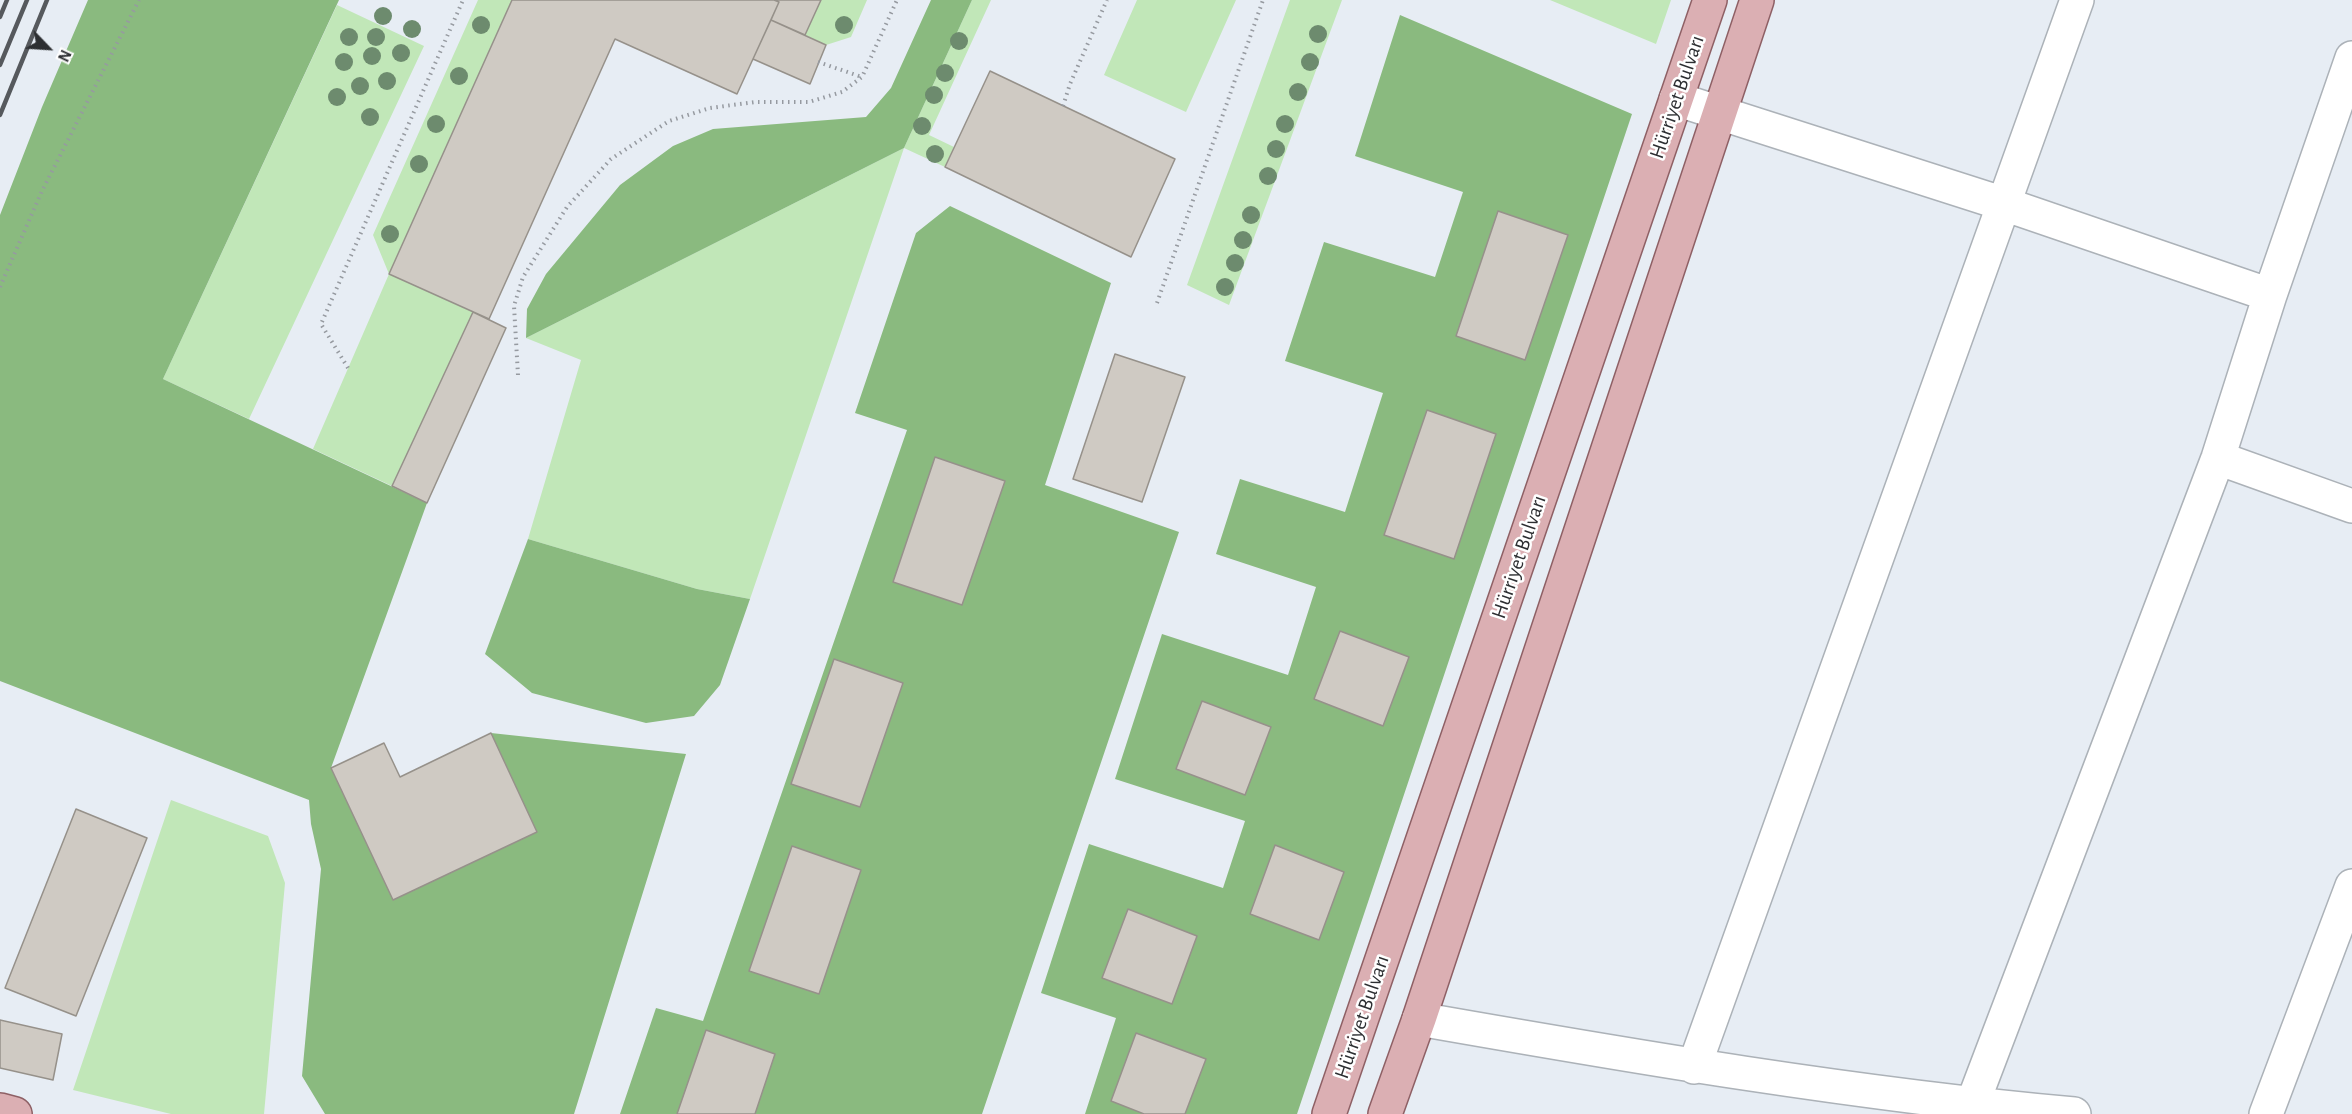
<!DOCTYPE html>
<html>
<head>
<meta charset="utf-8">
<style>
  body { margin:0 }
  #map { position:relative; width:2352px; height:1114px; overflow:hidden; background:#e7edf4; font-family:"Alegreya Sans",sans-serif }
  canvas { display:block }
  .north { position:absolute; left:18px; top:18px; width:60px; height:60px; -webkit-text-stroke:4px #fff; paint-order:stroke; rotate:115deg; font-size:16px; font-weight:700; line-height:24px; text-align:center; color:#2d2f32 }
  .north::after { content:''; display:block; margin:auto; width:21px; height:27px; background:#2d2f32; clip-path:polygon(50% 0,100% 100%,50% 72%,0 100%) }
</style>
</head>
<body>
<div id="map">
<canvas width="2352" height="1114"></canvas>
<div class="north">N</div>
</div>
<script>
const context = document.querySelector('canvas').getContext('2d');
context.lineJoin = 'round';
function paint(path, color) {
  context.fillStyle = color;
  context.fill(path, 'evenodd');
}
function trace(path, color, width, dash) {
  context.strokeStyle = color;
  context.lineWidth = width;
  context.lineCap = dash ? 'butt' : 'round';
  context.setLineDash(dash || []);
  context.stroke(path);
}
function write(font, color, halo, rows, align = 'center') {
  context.font = font + ' "Alegreya Sans",sans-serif';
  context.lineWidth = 5;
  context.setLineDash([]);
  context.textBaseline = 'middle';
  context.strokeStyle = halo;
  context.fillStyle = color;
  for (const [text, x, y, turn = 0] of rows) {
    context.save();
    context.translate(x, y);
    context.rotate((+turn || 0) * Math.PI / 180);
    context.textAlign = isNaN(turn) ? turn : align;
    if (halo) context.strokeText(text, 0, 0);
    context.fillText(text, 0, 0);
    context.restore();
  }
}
const green = new Path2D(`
  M 478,0 L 512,0 L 389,274 L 473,312 L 392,486 L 313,449 L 389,274 L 373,235 Z
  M 821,0 L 867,0 L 851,37 L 826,45 L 805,35 Z
  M 972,0 L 991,0 L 929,135 L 954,147 L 945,167 L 904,148 L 750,599 L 697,589 L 528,539 L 581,360 L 526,338 L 904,148 Z
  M 1137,0 L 1236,0 L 1186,112 L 1104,75 Z
  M 1290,0 L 1342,0 L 1229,305 L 1187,285 Z
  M 1550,0 L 1671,0 L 1656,44 Z
  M 337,5 L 424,46 L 249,419 L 163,379 Z
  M 171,800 L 268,836 L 285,883 L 264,1114 L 171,1114 L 73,1090 Z`);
const forest = new Path2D(`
  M 88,0 L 339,0 L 163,379 L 427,503 L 331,768 L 393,900 L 537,832 L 491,733 L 686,754 L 574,1114 L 325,1114 L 302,1076 L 321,869 L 311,824 L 309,800 L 0,681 L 0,215 L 42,107 Z
  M 931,0 L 972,0 L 904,148 L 526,338 L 527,309 L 546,274 L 620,185 L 673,146 L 713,129 L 866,117 L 891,88 Z
  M 1400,15 L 1632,114 L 1297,1114 L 1085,1114 L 1116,1018 L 1041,993 L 1089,844 L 1223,888 L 1245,821 L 1115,779 L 1162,634 L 1288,675 L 1316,587 L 1216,554 L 1240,479 L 1345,512 L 1383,393 L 1285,361 L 1324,242 L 1435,277 L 1463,192 L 1355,156 Z
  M 950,206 L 1111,283 L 1045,485 L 1179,532 L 982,1114 L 620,1114 L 656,1008 L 703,1021 L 907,430 L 855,413 L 916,233 Z
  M 528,539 L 697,589 L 750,599 L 720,685 L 694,716 L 646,723 L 532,693 L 485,654 Z`);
const building = new Path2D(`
  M 512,0 L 774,0 L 779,2 L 737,94 L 615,39 L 489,319 L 389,274 Z
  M 774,0 L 821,0 L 805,35 L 771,20 L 779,2 Z
  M 771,20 L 826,45 L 810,84 L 753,59 Z
  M 990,71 L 1175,159 L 1131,257 L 945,167 Z
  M 1498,211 L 1568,235 L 1525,360 L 1456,336 Z
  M 473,312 L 506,328 L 427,503 L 392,486 Z
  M 1115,354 L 1185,377 L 1142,502 L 1073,479 Z
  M 1427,410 L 1496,434 L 1454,559 L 1384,535 Z
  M 935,457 L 1005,481 L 962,605 L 893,582 Z
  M 1340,631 L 1409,657 L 1383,726 L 1314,699 Z
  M 834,659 L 903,683 L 860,807 L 791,784 Z
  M 1202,701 L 1271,727 L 1245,795 L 1176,769 Z
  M 491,733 L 537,832 L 393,900 L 331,768 L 384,743 L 400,777 Z
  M 76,809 L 147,838 L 76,1016 L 5,988 Z
  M 1275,845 L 1344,872 L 1319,940 L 1250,914 Z
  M 792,846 L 861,870 L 819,994 L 749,971 Z
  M 1128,909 L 1197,936 L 1172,1004 L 1102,978 Z
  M 0,1020 L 62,1034 L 53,1080 L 0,1068 Z
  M 706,1030 L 775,1054 L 755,1114 L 677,1114 Z
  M 1136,1033 L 1206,1059 L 1185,1114 L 1144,1114 L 1111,1101 Z`);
const path = new Path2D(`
  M 818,62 L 862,77
  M 1063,106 L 1070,84 L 1107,0
  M 0,287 L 42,191 L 139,0
  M 1157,303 L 1263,0
  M 348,368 L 321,324 L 463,0
  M 518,375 L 514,306 L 523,277 L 567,207 L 611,159 L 669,121 L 710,108 L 755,102 L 809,102 L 842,92 L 862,77 L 897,0`);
const minor = new Path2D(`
  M 1676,99 L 2004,204 L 2270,295
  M 2218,458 L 2352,506
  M 1419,1019 C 1636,1057 1854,1094 2074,1114
  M 1694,1067 L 2077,0
  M 1972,1105 L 2218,458 L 2270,295 L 2352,58
  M 2266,1114 L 2352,886`);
const major = new Path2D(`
  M 0,1110 L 15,1114
  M 1329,1114 L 1710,0
  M 1385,1114 L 1419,1019 L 1757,0`);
const rail = new Path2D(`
  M 0,17 L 7,0
  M 0,65 L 27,0
  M 0,115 L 47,0`);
const trees = [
  [383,16],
  [481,25],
  [844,25],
  [412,29],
  [1318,34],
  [349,37],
  [376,37],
  [959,41],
  [401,53],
  [372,56],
  [344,62],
  [1310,62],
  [945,73],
  [459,76],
  [387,81],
  [360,86],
  [1298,92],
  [934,95],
  [337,97],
  [370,117],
  [436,124],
  [1285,124],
  [922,126],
  [1276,149],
  [935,154],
  [419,164],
  [1268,176],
  [1251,215],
  [390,234],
  [1243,240],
  [1235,263],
  [1225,287]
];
const streetNames = [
  ["Hürriyet Bulvarı",1677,97,-71],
  ["Hürriyet Bulvarı",1519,557,-71],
  ["Hürriyet Bulvarı",1362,1017,-71]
];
paint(green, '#c1e7b8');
paint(forest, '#8aba7f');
paint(building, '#cfcac3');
trace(building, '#96918a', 1.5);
trace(minor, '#acb2b8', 36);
trace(major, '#8e6065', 36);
trace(path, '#969aa0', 4, [1.5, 4.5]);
trace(minor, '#fff', 33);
trace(major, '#dbafb3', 33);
trace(rail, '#56595d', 4.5);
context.fillStyle = '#6d8b6e';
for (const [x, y] of trees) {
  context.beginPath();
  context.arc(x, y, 9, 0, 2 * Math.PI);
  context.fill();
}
write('21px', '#2d2f32', '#fff', streetNames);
</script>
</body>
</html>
